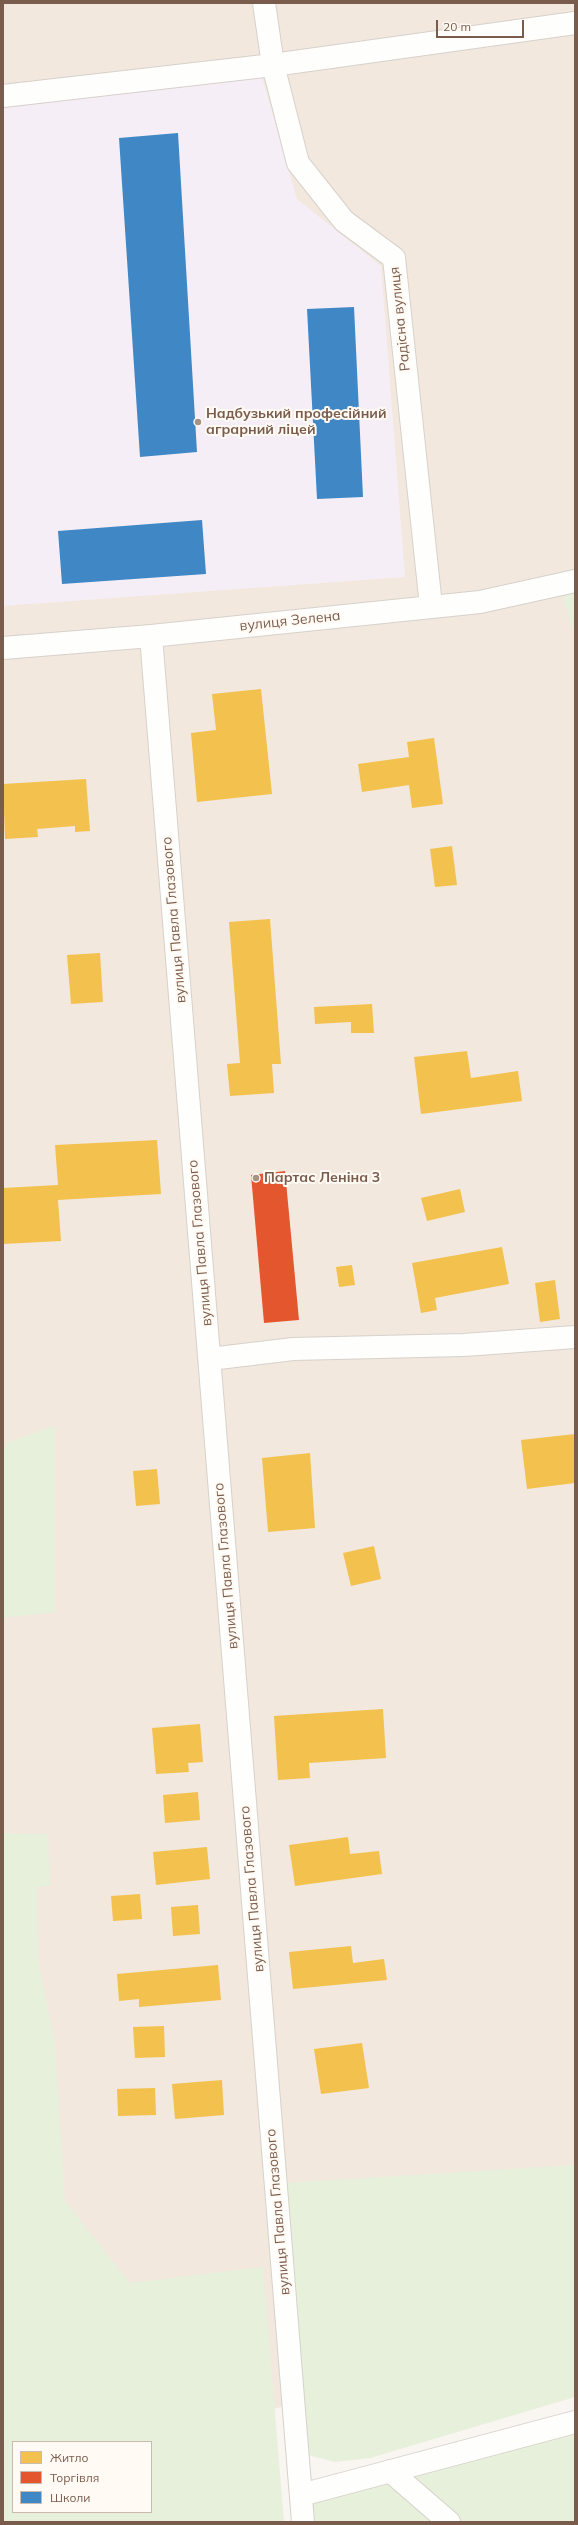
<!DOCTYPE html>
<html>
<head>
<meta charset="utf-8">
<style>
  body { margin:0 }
  #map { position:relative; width:578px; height:2525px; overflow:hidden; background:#f9f5f0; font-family:Mulish,sans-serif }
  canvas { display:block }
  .frame { position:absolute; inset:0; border:4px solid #7a5c4d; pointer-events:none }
  .legend { position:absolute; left:12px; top:2441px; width:140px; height:72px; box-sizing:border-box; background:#fffaf3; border:1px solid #cabbb1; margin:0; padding:5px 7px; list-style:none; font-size:12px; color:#7a5c4d }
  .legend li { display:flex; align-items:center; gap:8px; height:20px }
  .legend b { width:20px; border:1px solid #cabbb1 }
  .scale { position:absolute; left:436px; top:20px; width:88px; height:18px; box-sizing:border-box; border:2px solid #7a5c4d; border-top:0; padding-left:5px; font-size:12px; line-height:14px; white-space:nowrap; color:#7a5c4d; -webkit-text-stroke:3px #fffaf3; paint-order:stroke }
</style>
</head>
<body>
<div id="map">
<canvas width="578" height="2525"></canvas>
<div class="frame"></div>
<ul class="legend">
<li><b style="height:11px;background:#f2c14e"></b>Житло</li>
<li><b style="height:11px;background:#e4572e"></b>Торгівля</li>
<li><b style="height:11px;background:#3f88c5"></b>Школи</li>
</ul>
<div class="scale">20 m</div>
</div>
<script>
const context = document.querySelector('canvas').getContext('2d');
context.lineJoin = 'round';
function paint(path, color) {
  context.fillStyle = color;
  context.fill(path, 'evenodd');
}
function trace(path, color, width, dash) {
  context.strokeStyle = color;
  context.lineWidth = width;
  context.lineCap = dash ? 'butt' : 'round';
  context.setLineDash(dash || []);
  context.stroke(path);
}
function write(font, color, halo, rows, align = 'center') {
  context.font = font + ' Mulish,sans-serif';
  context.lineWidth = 4;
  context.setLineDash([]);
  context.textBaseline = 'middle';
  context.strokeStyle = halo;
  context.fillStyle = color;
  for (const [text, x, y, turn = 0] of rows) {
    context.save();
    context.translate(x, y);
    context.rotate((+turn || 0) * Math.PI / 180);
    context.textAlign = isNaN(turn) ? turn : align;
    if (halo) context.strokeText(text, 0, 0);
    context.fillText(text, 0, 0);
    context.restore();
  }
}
const residential = new Path2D(`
  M 3,3 L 575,3 L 575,2342 L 561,2351 L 107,2442 L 3,2350 Z`);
const education = new Path2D(`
  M 262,77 L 297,199 L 381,266 L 405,577 L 3,606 L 3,108 Z`);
const green = new Path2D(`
  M 575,584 L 575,636 L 563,598 L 569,587 Z
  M 55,1425 L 55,1612 L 3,1618 L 3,1450 L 9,1442 Z
  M 3,1833 L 48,1834 L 50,1886 L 37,1887 L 38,1960 L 55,2043 L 65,2201 L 130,2283 L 263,2267 L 284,2522 L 3,2522 ZM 13,2442 L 151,2442 L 151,2512 L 13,2512 Z
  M 575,2165 L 575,2397 L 370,2458 L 335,2462 L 308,2455 L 282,2183 Z
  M 575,2412 L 575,2522 L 310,2522 L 313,2497 Z`);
const homes = new Path2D(`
  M 261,689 L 272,794 L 197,802 L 191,733 L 216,730 L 212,694 Z
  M 434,738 L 443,804 L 412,808 L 409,785 L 362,792 L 358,764 L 409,757 L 407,742 Z
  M 86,779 L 90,831 L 75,832 L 75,826 L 37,829 L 38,837 L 5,839 L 3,784 Z
  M 452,846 L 457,885 L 435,887 L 430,849 Z
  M 270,919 L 281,1064 L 272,1064 L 274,1093 L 230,1096 L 227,1064 L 240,1063 L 229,922 Z
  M 100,953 L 103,1002 L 71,1004 L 67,955 Z
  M 372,1004 L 374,1033 L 351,1033 L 351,1022 L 315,1024 L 314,1007 Z
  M 467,1051 L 471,1078 L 518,1071 L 522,1101 L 421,1114 L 414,1057 Z
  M 157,1140 L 161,1194 L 58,1200 L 61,1241 L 3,1244 L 3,1188 L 58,1185 L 55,1145 Z
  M 460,1189 L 465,1212 L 427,1221 L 421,1198 Z
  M 502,1247 L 509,1284 L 435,1298 L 437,1310 L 421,1313 L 412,1263 Z
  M 352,1265 L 355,1285 L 339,1287 L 336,1267 Z
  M 555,1280 L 560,1319 L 540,1322 L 535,1283 Z
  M 575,1434 L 575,1483 L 527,1489 L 521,1440 Z
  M 310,1453 L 315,1528 L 268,1532 L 262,1458 Z
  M 157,1469 L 160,1504 L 136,1506 L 133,1471 Z
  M 374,1546 L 381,1579 L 351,1586 L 343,1553 Z
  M 383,1709 L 386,1758 L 309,1763 L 310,1778 L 278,1780 L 274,1716 Z
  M 200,1724 L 203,1762 L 188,1763 L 189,1772 L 156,1774 L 152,1728 Z
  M 198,1792 L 200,1820 L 165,1823 L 163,1795 Z
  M 348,1837 L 350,1854 L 379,1851 L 382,1874 L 295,1886 L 289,1845 Z
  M 207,1847 L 210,1879 L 156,1885 L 153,1852 Z
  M 140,1894 L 142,1919 L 113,1921 L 111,1896 Z
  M 198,1905 L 200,1934 L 173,1936 L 171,1907 Z
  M 351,1946 L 353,1963 L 384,1959 L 387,1980 L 293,1989 L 289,1952 Z
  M 218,1965 L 221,2000 L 139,2007 L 139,1999 L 119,2001 L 117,1974 Z
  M 164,2026 L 165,2057 L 135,2058 L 133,2027 Z
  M 362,2043 L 369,2088 L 321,2094 L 314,2049 Z
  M 222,2080 L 224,2115 L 175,2119 L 172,2084 Z
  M 155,2088 L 156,2115 L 118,2116 L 117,2089 Z`);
const shops = new Path2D(`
  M 285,1171 L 299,1320 L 264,1323 L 251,1175 Z`);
const schools = new Path2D(`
  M 178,133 L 197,452 L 140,457 L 119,138 Z
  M 354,307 L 363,497 L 317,499 L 307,309 Z
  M 202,520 L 206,574 L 62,584 L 58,531 Z`);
const minor = new Path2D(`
  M 264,3 L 273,65 L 298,163 L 344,221 L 394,258 L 431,606
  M 3,96 L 273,65 L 575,23
  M 151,636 L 303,2522
  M 3,648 L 151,636 L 480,602 L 575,581
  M 210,1359 L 293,1349 L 464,1345 L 575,1337
  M 390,2471 L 449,2522
  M 301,2495 L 575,2422`);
const markers = [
  [198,422,4,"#a69286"],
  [256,1178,4,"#a69286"]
];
const streetNames = [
  ["Радісна вулиця",400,319,-96],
  ["вулиця Зелена",290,621,-6],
  ["вулиця Павла Глазового",174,920,-95],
  ["вулиця Павла Глазового",200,1243,-95],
  ["вулиця Павла Глазового",226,1566,-95],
  ["вулиця Павла Глазового",252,1889,-95],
  ["вулиця Павла Глазового",278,2212,-95]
];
const poiNames = [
  ["Надбузький професійний",206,414],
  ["аграрний ліцей",206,430],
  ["Партас Леніна 3",264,1178]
];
paint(residential, '#f2e8de');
paint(education, '#f6eef6');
paint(green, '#e7f0db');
paint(homes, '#f2c14e');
paint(shops, '#e4572e');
paint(schools, '#3f88c5');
trace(minor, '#d7d1cb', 24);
trace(minor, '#fefefd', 22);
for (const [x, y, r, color] of markers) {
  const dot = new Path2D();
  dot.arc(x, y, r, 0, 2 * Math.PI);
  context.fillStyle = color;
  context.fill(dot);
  trace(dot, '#fffaf3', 1.5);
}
write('14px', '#7a5c4d', '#fffaf3', streetNames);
write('bold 14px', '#7a5c4d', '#fffaf3', poiNames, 'left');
</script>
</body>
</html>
